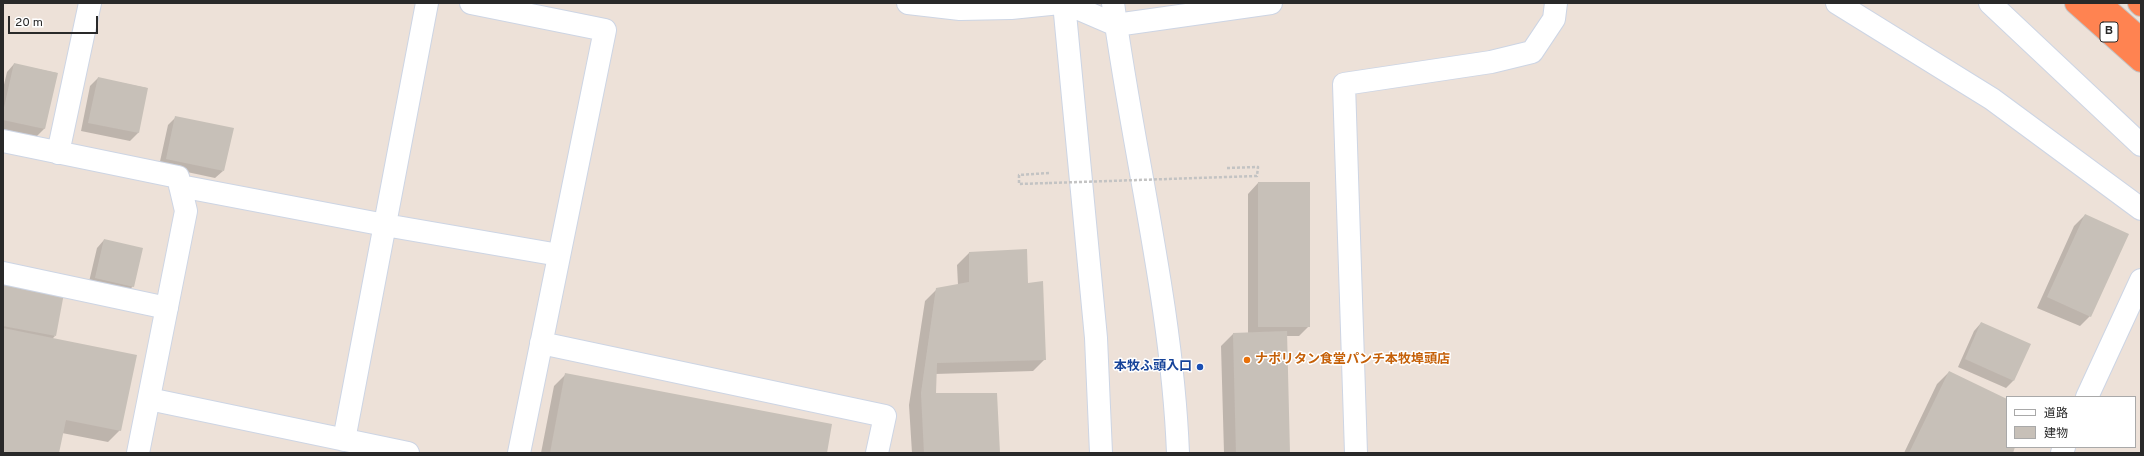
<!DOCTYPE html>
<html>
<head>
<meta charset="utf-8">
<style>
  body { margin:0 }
  #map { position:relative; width:2144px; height:456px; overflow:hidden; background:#ede1d8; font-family:Overpass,"Noto Sans JP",sans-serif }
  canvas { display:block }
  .frame { position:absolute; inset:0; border:4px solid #292929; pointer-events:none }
  .legend { position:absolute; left:2006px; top:396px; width:130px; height:52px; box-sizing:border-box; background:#fff; border:1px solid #a9a9a9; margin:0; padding:5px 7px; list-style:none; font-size:12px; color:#292929 }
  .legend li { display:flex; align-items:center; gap:8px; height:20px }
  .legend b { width:20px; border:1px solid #a9a9a9 }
  .scale { position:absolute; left:8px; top:16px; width:90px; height:18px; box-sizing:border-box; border:2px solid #292929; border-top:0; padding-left:5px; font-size:12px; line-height:14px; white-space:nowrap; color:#292929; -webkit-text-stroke:3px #fff; paint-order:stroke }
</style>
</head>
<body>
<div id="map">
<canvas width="2144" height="456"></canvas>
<div class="frame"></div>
<ul class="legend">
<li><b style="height:5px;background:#fff"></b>道路</li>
<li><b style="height:11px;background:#c7c0b8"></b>建物</li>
</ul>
<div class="scale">20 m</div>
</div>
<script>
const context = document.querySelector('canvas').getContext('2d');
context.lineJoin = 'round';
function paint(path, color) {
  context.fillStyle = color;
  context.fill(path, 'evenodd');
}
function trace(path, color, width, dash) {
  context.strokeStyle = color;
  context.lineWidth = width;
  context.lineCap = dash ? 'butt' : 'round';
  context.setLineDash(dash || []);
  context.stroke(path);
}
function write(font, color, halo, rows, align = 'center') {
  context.font = font + ' Overpass,"Noto Sans JP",sans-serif';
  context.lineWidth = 3;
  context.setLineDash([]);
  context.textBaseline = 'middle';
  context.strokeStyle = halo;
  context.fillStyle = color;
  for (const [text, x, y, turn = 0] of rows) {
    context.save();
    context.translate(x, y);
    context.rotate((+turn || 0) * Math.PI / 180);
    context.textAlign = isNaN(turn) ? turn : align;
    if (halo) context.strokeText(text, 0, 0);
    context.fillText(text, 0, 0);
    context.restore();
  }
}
const shadow = new Path2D(`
  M 14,64 L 57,73 L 44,129 L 36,137 L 3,129 L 3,89 L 7,72 Z
  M 98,78 L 147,88 L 138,133 L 130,141 L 81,131 L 90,86 Z
  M 176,117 L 223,171 L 215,178 L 159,166 L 168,125 Z
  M 1258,183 L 1309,326 L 1299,336 L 1286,336 L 1289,453 L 1224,453 L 1221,346 L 1233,334 L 1248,333 L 1248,194 Z
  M 2085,215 L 2090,316 L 2080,326 L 2037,308 L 2074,226 Z
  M 104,240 L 133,286 L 126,294 L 88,286 L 97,248 Z
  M 969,253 L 1027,284 L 1045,359 L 1033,371 L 935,374 L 935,394 L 999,453 L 912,453 L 909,405 L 925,301 L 937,289 L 958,285 L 957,265 Z
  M 3,278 L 55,336 L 52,339 L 120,430 L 108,442 L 62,433 L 58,453 L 3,453 Z
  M 1981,323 L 2029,345 L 2013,381 L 2006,388 L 1958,367 L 1974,331 Z
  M 1949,372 L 2007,400 L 2007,447 L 2014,447 L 2011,453 L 1904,453 L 1937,384 Z
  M 566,374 L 826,453 L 541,453 L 554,386 Z`);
const building = new Path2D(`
  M 14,63 L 58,73 L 45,129 L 3,120 L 3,112 Z
  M 98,77 L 148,88 L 139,133 L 88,123 Z
  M 175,116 L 234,128 L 224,171 L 166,159 Z
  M 1258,182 L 1310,182 L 1310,327 L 1258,327 Z
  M 2085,214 L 2129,234 L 2091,317 L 2047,297 Z
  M 104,239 L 143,248 L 134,287 L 95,278 Z
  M 1027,249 L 1028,283 L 1043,281 L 1046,360 L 937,363 L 936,393 L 997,393 L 1000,453 L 924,453 L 921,393 L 936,288 L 969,282 L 969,252 Z
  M 3,277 L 65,288 L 56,336 L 3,326 Z
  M 1981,322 L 2031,344 L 2014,381 L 1965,359 Z
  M 3,328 L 137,355 L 121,431 L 66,420 L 59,453 L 3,453 Z
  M 1287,331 L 1290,453 L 1236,453 L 1233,333 Z
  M 1949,371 L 2007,399 L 2007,447 L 2015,447 L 2013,453 L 1909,453 Z
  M 565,373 L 832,424 L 827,453 L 550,453 Z`);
const path = new Path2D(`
  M 1227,168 L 1258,167 L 1257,176 L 1227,177
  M 1049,173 L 1019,175 L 1019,184 L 1049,183`);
const minor = new Path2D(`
  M 471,3 L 605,30 L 519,453
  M 908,3 L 960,9 L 1011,8 L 1060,3
  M 1064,3 L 1096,338 L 1101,453
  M 1065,3 L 1116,25 L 1271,3
  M 1113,3 C 1133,153 1172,302 1178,453
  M 1837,3 L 1992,99 L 2141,209
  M 1990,3 L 2141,145
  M 3,141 L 178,177 L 186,211 L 138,453
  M 58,153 L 90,3
  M 180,186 L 385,225 L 559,255
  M 3,273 L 167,308
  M 541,343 L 885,416 L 877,453
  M 2087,397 L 2141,280
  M 149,399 L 408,453
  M 344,440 L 427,3
  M 1356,453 L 1344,84 L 1491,62 L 1532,52 L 1554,19 L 1556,3
  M 2062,453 L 2064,447`);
const highway = new Path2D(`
  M 2076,3 L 2141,61
  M 2100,3 L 2141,39
  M 2139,3 L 2141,5`);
const pathBridge = new Path2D(`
  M 1049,183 L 1227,177`);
const markers = [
  [1247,360,4,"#e8710a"],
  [1200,367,4,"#1a4fb4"]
];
const shields = [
  [2109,32,18]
];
const shieldNames = [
  ["B",2109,32]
];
const foodNames = [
  ["ナポリタン食堂パンチ本牧埠頭店",1255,360]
];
const transitNames = [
  ["本牧ふ頭入口",1192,367]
];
paint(shadow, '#0003');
paint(building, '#c7c0b8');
trace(minor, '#cdd5e4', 24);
trace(highway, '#c3c3c3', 24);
trace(path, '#c3c3c3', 2.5, [3, 2]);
trace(minor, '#fff', 22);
trace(highway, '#ff8351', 22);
trace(pathBridge, '#c3c3c3', 2.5, [3, 2]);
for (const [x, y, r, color] of markers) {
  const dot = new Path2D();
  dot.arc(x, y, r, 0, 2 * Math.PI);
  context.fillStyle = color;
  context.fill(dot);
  trace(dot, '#fff', 1.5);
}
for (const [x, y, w] of shields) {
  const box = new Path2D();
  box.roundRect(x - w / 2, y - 10, w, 20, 3);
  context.fillStyle = '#fff';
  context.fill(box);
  trace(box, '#292929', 1);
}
write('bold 12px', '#292929', null, shieldNames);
write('bold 13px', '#c56008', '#fff', foodNames, 'left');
write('bold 13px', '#164399', '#fff', transitNames, 'right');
</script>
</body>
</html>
